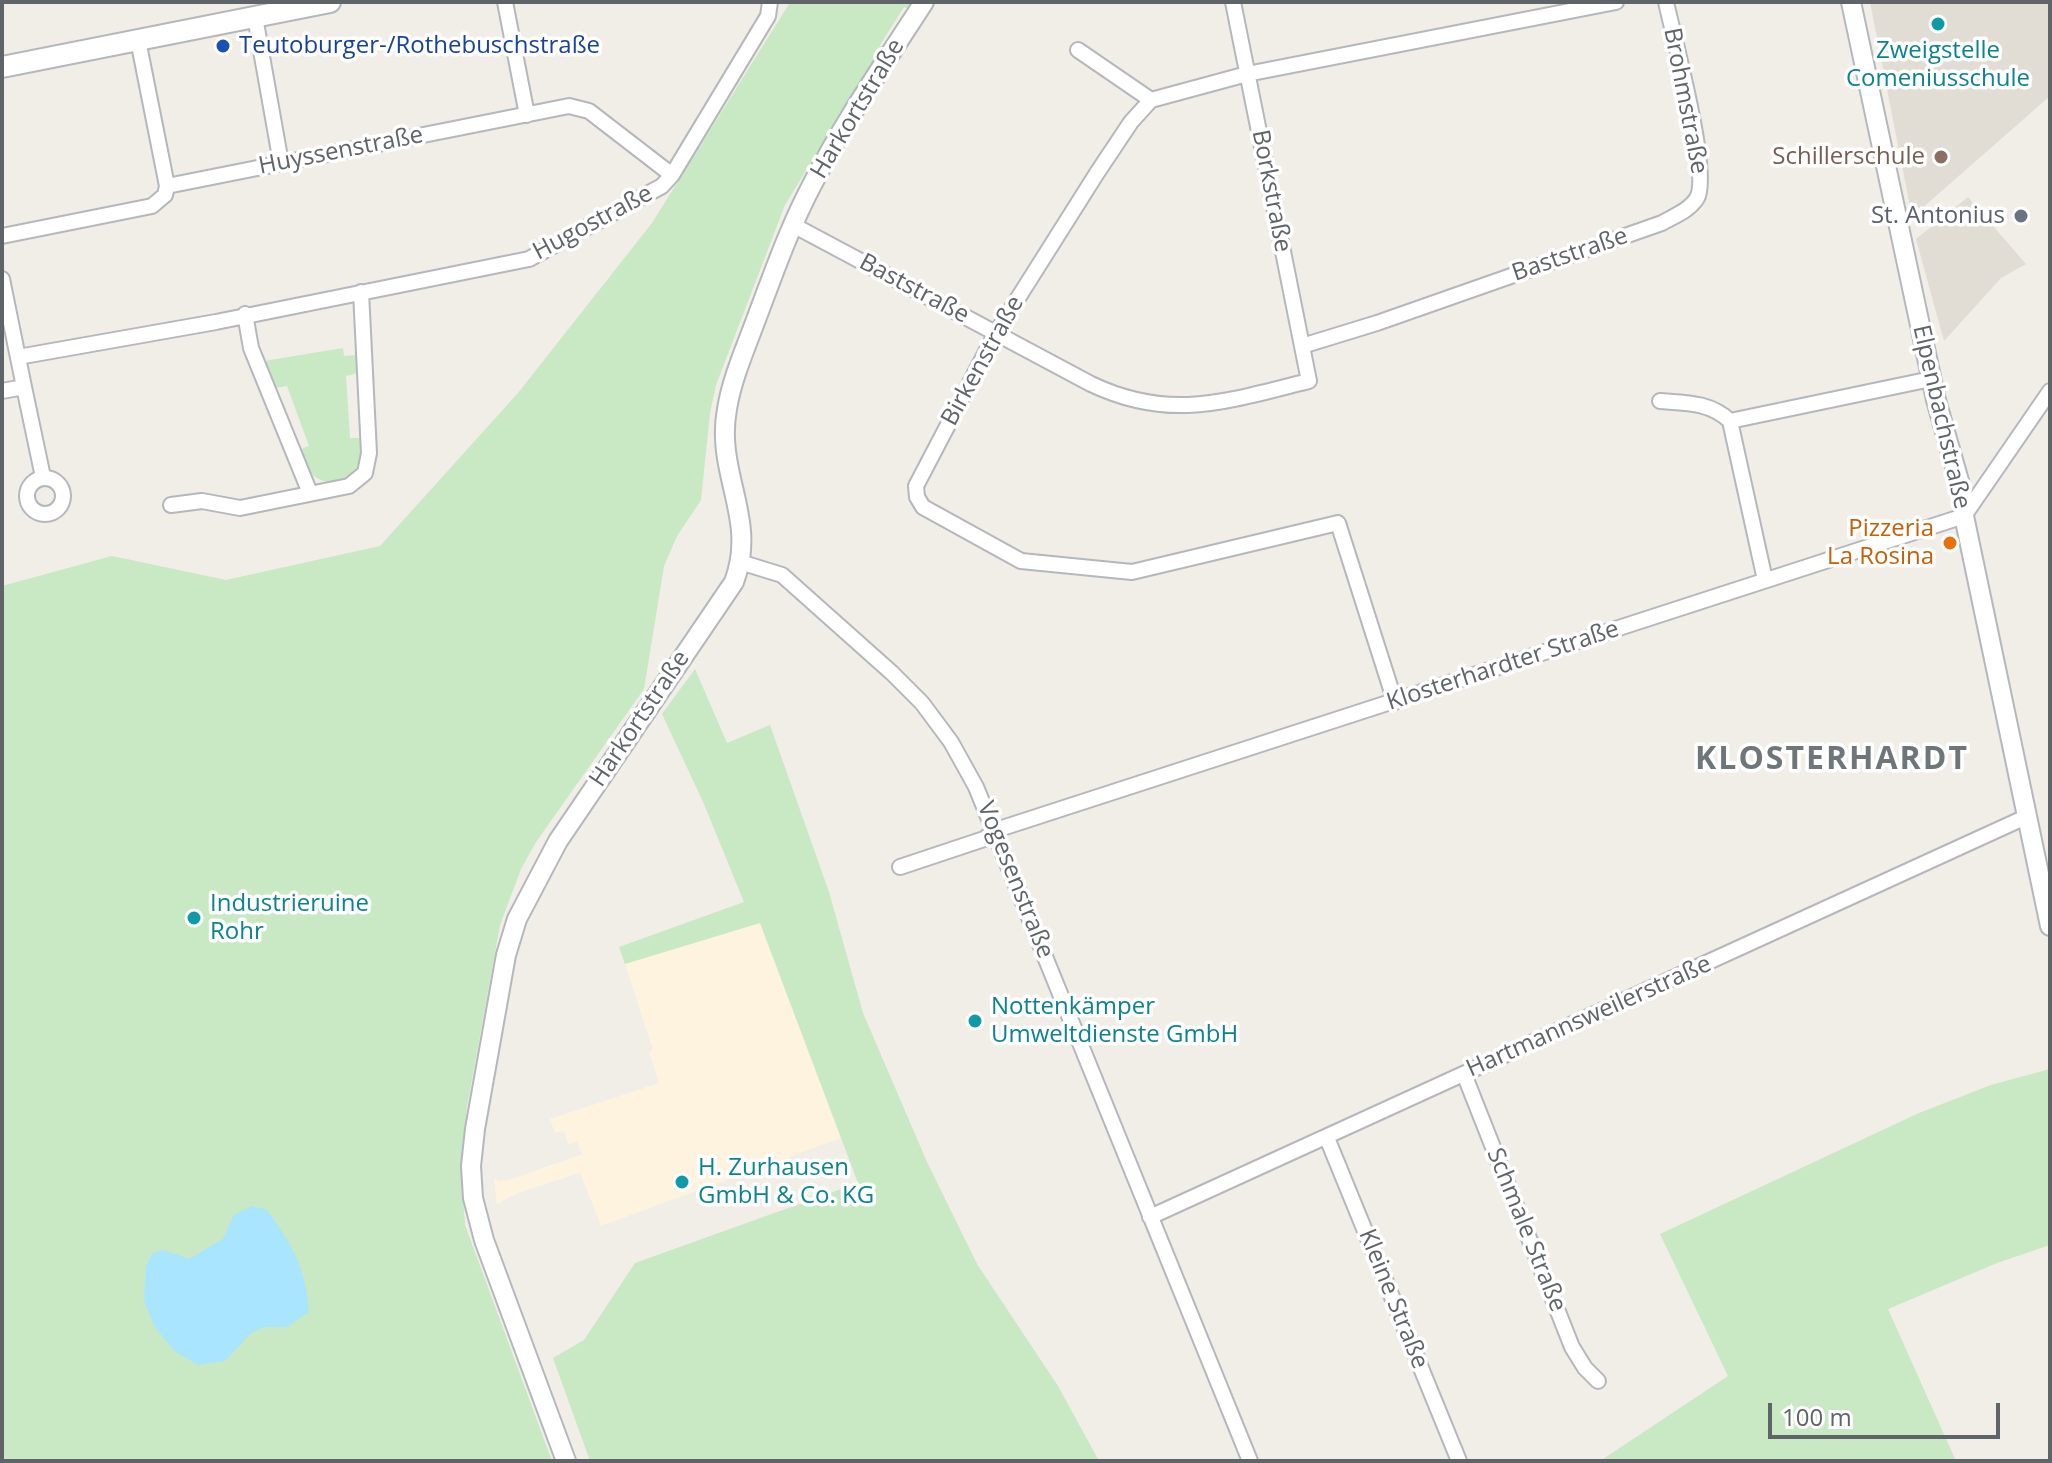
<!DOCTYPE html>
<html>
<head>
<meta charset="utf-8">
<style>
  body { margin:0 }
  #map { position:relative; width:2052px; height:1463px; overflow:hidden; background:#f1ede7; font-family:"Open Sans",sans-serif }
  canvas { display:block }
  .frame { position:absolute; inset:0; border:4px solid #5e6468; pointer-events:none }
  .scale { position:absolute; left:1768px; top:1403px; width:232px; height:36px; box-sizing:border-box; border:4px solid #5e6468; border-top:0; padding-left:10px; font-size:24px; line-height:28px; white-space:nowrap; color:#5e6468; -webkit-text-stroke:6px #fff; paint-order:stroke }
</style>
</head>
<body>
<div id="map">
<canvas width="2052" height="1463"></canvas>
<div class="frame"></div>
<div class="scale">100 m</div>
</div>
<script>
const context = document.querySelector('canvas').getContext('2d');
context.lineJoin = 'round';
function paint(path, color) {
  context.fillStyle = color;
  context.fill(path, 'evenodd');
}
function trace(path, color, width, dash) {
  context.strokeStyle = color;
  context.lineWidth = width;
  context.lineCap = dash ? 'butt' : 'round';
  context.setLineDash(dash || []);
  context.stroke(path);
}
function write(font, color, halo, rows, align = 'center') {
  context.font = font + ' "Open Sans",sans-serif';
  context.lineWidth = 7;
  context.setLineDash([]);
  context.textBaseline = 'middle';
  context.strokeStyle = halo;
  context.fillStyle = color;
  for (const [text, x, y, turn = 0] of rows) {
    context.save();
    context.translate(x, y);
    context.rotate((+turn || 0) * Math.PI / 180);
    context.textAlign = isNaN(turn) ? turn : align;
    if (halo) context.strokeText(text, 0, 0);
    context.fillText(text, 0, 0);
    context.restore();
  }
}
const commercial = new Path2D(`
  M 760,923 L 841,1138 L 601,1226 L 580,1173 L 518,1193 L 497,1204 L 494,1178 L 499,1181 L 512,1179 L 582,1154 L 577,1142 L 568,1144 L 564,1131 L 555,1133 L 550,1119 L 659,1083 L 649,1052 L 653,1050 L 625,964 Z`);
const education = new Path2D(`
  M 1870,2 L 2050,2 L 2050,96 L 1912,217 Z
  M 1968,197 L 2026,264 L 2001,278 L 1944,341 L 1916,239 Z`);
const green = new Path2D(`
  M 787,2 L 911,2 L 907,8 L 904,7 L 880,45 L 882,47 L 785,205 L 716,385 L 710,413 L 701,500 L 677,536 L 664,566 L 644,689 L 536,842 L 521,869 L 500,925 L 467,1107 L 461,1170 L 465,1225 L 552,1461 L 2,1461 L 2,586 L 112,556 L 226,580 L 380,546 L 518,393 L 652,223 L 789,4 Z
  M 343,348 L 344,356 L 357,355 L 358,373 L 346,376 L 350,438 L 361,438 C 362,447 363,456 359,464 C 351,482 325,489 311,473 C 305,467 302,458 298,450 L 309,446 L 287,386 L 275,388 L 264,361 Z
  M 695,669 L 727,743 L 770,725 L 829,892 L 863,1013 L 927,1162 L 977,1264 L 1058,1386 L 1099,1461 L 590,1461 L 553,1358 L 584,1340 L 635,1263 L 858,1183 L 760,923 L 625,964 L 619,947 L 744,902 L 704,804 L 662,714 Z
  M 2050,1069 L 2050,1245 L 1997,1263 L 1888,1309 L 1956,1461 L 1600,1461 L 1728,1376 L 1660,1234 L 1919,1113 L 1991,1085 Z`);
const water = new Path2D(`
  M 252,1206 L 267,1210 C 293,1247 305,1265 309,1312 L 287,1327 L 263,1327 L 250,1334 L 225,1361 L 198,1365 L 174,1351 L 155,1327 L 144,1301 L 146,1266 L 152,1254 L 163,1250 L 189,1259 L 223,1239 L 234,1215 Z`);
const minor = new Path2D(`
  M 505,2 L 527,115
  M 255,17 L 281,163
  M 138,40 L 167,186
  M 1078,50 L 1151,100
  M 793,225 L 1091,384 C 1171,422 1227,401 1309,381 L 1233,2
  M 2,236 L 152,206 L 165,195 L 167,186 L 569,106 L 589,111 L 672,175
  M 2,279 L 24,387
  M 245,314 L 251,348 L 310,493
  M 1302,346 L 1377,323 L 1662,223 C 1674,216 1690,210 1697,198 C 1711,174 1673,35 1666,2
  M 18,357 L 216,322 L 529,259 L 662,186 L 672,175 L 768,16 L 770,2
  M 2,391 L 24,387 L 43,477
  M 1660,401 C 1686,403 1710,402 1730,421 L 1765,580
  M 1730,421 L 1931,379
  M27 496a18 18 0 1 1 36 0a18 18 0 1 1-36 0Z
  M 171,505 L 202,501 L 240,508 L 349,486 L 365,473 L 369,453 L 361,292
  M 740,562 L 782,575 L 892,673 L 922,703 L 951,742 L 976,787 L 1250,1461
  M 1395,702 L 1338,523 L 1132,572 L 1021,561 L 923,507 L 917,497 L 916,486 L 996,333 L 1097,173 L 1131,122 L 1151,100 L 1247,74 L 1616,2
  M 900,867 L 984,839 L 996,830 L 1964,516 L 2050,391
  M 1464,1074 L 1572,1347 L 1585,1368 L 1598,1381
  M 1327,1138 L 1459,1461
  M 1150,1217 L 2028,816`);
const tertiary = new Path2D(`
  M 1851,2 L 1936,400 L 1963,495 L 1964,516 L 2050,926
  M 566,1461 L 484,1240 L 473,1198 L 471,1166 L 475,1129 L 506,955 L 517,919 L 558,841 L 734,582 C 758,518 715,474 727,409 C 732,378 746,347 757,317 C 774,272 790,226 813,183 C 845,120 886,61 924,2`);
const secondary = new Path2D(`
  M 2,67 L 330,2`);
const markers = [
  [1938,24,8,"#0f9aa8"],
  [223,46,8,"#1a4fb4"],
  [1941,157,8,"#8d6e63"],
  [2021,216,8,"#6b7280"],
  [1950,543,8,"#e8710a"],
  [194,918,8,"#0f9aa8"],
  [975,1021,8,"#0f9aa8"],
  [682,1182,8,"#0f9aa8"]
];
const transitNames = [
  ["Teutoburger-/Rothebuschstraße",239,46]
];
const cultureNames = [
  ["Zweigstelle",1938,51,"center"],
  ["Comeniusschule",1938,79,"center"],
  ["Industrieruine",210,904],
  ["Rohr",210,932],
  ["Nottenkämper",991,1007],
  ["Umweltdienste GmbH",991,1035],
  ["H. Zurhausen",698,1168],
  ["GmbH & Co. KG",698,1196]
];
const streetNames = [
  ["Brohmstraße",1685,101,79],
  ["Harkortstraße",858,109,-59],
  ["Huyssenstraße",341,151,-11],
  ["Borkstraße",1271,191,79],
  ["Hugostraße",593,223,-28],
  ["Baststraße",1570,255,-19],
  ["Baststraße",914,289,28],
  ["Birkenstraße",983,361,-61],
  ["Elpenbachstraße",1941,417,77],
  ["Klosterhardter Straße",1503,666,-18],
  ["Harkortstraße",640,719,-56],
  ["Vogesenstraße",1015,880,68],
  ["Hartmannsweilerstraße",1589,1017,-24],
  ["Schmale Straße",1526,1230,68],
  ["Kleine Straße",1393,1299,68]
];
const educationNames = [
  ["Schillerschule",1925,157]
];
const worshipNames = [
  ["St. Antonius",2005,216]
];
const foodNames = [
  ["Pizzeria",1934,529],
  ["La Rosina",1934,557]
];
const districtNames = [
  ["KLOSTERHARDT",1832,760]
];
paint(commercial, '#fef3df');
paint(education, '#e1ddd5');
paint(green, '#c9e8c4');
paint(water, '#a9e5ff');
trace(minor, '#b4b8bc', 18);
trace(tertiary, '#b4b8bc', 22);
trace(secondary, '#b3b8bc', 24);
trace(minor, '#fff', 14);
trace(tertiary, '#fff', 18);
trace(secondary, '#fff', 20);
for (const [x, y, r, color] of markers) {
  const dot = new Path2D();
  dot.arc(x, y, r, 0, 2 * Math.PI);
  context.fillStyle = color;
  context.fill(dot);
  trace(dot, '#fff', 3);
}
write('24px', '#164399', '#fff', transitNames, 'left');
write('24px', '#0d838f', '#fff', cultureNames, 'left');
write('24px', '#5e6468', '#fff', streetNames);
write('24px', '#785e54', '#fff', educationNames, 'right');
write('24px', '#5b616d', '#fff', worshipNames, 'right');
write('24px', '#c56008', '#fff', foodNames, 'right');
context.letterSpacing = '2px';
write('bold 32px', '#6f767a', '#fff', districtNames);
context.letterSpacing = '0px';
</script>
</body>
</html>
